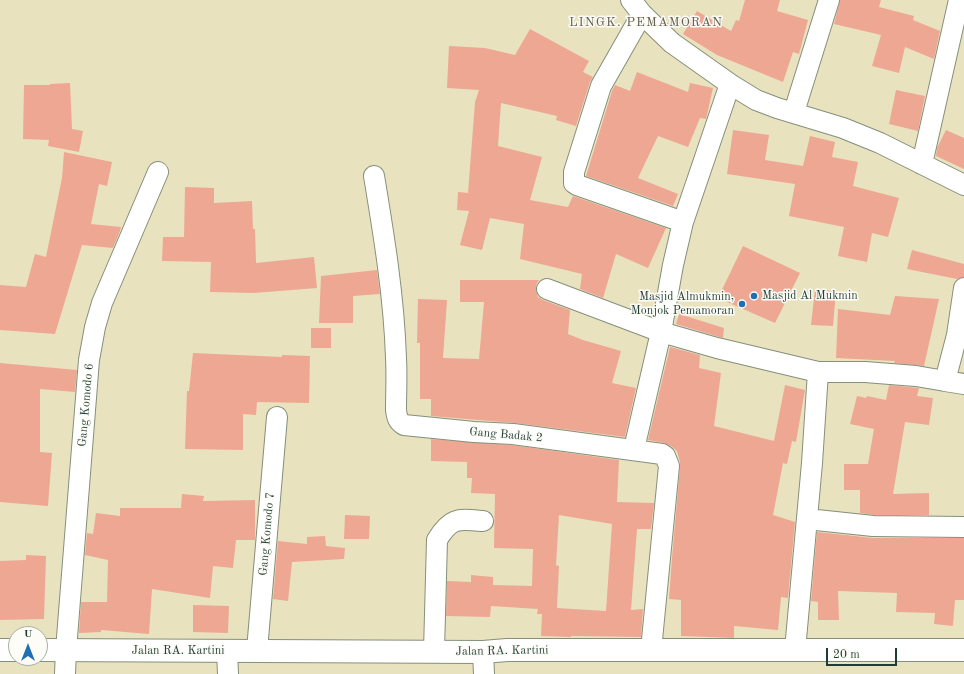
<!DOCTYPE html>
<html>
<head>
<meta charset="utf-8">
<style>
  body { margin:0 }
  #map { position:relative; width:964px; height:674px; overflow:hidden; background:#e9e2bf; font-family:"Old Standard TT",serif }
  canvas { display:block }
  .north { position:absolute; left:8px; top:626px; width:40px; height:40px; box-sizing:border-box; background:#fdfcf7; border:1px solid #a4b0a9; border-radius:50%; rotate:0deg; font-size:11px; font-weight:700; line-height:16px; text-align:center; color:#1f3d34 }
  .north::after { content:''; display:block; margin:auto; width:14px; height:18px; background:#1f6fb2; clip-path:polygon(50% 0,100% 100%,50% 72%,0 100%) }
  .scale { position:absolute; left:826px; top:648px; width:71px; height:18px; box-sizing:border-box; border:2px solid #1f3d34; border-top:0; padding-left:5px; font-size:12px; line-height:14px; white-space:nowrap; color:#1f3d34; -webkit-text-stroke:3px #fdfcf7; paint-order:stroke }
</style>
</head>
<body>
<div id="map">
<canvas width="964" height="674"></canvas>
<div class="north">U</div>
<div class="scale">20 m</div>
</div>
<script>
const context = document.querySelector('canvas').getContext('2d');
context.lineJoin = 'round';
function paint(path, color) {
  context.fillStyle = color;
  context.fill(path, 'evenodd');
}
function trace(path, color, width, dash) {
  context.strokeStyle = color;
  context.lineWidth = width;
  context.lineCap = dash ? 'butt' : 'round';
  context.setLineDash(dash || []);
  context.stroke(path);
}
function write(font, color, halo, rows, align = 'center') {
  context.font = font + ' "Old Standard TT",serif';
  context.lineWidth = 3;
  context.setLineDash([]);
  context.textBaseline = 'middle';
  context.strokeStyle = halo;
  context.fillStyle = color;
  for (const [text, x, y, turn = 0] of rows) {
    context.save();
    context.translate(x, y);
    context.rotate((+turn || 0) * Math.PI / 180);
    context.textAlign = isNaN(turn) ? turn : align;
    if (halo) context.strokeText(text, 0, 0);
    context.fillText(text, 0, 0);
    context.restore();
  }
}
const building = new Path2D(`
  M 745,0 L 780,0 L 777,11 L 808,20 L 799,54 L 793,52 L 783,82 L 717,55 L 683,34 L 697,11 L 731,31 L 736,20 L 739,21 Z
  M 840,0 L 881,0 L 879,7 L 914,16 L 913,20 L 940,31 L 934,59 L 905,47 L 899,73 L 872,66 L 881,35 L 834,24 Z
  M 530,29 L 589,61 L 583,72 L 593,77 L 590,82 L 576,126 L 556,120 L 557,116 L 501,103 L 498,146 L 542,157 L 530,200 L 568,207 L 573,196 L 666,228 L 648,268 L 616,254 L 603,298 L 580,289 L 582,274 L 520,259 L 524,224 L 490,218 L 482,250 L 460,245 L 469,211 L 457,210 L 458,192 L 468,193 L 475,102 L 479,90 L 447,88 L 449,46 L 485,48 L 515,55 Z
  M 637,72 L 688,92 L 690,83 L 713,88 L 706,119 L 700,118 L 688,147 L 658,136 L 638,178 L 678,194 L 673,206 L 586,176 L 612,91 L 615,85 L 630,91 Z
  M 70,83 L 72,129 L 83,131 L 79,152 L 48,146 L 49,140 L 23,139 L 24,85 L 50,85 L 50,84 Z
  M 896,90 L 925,96 L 918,131 L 889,124 Z
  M 733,130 L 769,135 L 765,160 L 803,166 L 810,136 L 835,142 L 832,157 L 858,162 L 853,186 L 899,198 L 888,237 L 872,233 L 867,262 L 838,256 L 844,227 L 789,216 L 795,184 L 727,174 Z
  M 946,130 L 964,138 L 964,169 L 936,156 L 937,148 Z
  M 64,152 L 112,162 L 107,186 L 99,184 L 91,224 L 121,227 L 120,231 L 113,248 L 82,245 L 55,334 L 0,330 L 0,285 L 26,287 L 35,254 L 46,257 L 62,178 Z
  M 185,187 L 214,188 L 214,203 L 252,201 L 253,229 L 255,229 L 256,263 L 314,257 L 317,288 L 254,293 L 210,292 L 211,262 L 162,261 L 163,237 L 184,237 Z
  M 743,246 L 800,273 L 775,323 L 718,298 Z
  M 912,250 L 964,264 L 964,277 L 957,279 L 907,269 Z
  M 377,270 L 380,294 L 353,296 L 353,323 L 319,323 L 321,276 Z
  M 460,280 L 539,280 L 536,285 L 536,290 L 538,297 L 543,300 L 570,310 L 568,334 L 583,340 L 621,351 L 612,383 L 636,388 L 625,437 L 515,423 L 431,416 L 431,399 L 420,399 L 420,343 L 417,343 L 418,299 L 447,300 L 443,358 L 479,359 L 484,302 L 460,302 Z
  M 815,290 L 836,291 L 833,326 L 811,325 Z
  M 895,296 L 939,299 L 924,366 L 894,363 L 895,361 L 836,358 L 838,309 L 890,315 Z
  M 679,314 L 724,328 L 723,338 L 676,324 Z
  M 311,328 L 331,328 L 331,348 L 311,348 Z
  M 670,347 L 700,355 L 699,368 L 721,373 L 714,426 L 774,441 L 785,385 L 805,390 L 796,442 L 792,441 L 787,464 L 783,463 L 773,515 L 795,522 L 788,598 L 781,597 L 778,630 L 734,626 L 734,638 L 681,636 L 681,600 L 669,599 L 672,558 L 680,467 L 680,462 L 677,451 L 671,446 L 664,443 L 648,440 Z
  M 193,353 L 282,357 L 282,355 L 310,356 L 309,403 L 257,402 L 256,415 L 243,414 L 243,450 L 185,449 L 187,391 L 189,391 Z
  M 0,363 L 77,370 L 75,392 L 40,389 L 40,452 L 52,453 L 48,506 L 0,502 Z
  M 889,385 L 919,388 L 917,396 L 933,398 L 929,425 L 905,422 L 893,494 L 929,493 L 929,515 L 874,515 L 860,513 L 860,490 L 844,490 L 844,464 L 868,464 L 874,429 L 850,424 L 857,396 L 866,398 L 867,396 L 886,400 Z
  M 431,439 L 512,445 L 619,460 L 617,502 L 654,503 L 651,529 L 637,529 L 631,610 L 643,609 L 641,637 L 571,636 L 571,637 L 541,636 L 542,614 L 537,614 L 538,609 L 491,606 L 490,617 L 446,616 L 447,581 L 471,582 L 471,575 L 493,577 L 493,585 L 532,586 L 533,549 L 494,548 L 495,494 L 471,493 L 472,478 L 467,478 L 467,462 L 431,461 ZM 559,515 L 612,524 L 606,611 L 557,608 L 559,566 L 556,565 Z
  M 182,494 L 204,496 L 203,501 L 255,500 L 255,540 L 236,540 L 233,568 L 213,566 L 210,598 L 152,589 L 149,634 L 101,630 L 101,632 L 79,633 L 81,602 L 107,602 L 108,560 L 85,555 L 87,533 L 93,534 L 96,513 L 120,516 L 120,508 L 181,508 Z
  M 345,515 L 370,516 L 369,539 L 344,539 Z
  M 817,532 L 873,538 L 964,538 L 964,600 L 955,600 L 953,626 L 934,624 L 935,613 L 896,612 L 897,593 L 838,591 L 839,620 L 818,620 L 818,602 L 811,601 Z
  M 325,536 L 326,546 L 345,548 L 344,559 L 292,562 L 288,601 L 273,599 L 278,541 L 307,544 L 307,537 Z
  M 26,555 L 46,556 L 44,619 L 0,620 L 0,561 L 26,560 Z
  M 193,605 L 229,606 L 228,633 L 193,632 Z`);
const minor = new Path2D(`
  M 631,0 L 642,14 L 672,43 L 730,84 L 756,100 L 777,108 L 843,128 L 880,143 L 964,185
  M 642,14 L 601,86 L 574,172 L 574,183 L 577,185 L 683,222
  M 794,112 L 829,0
  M 922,164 L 959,0
  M 374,176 C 384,236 394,297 396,358 C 397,376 396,393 396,410 C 397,418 398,421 404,425 L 474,432 L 513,434 L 662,454 L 665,456 L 669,466 L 651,650
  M 547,289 L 661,332 L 717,348 L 818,372 L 865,372 L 916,376 L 945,381 L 957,335 L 964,288
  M 945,381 L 964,384
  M 634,449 L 661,332 L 673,265 L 683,222 L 730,84
  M 807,519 L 873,526 L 964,527
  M 257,650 L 277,417
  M 795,650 L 812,463 L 818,372
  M 227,651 L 228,674
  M 434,651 L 437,540 C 451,517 458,519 483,521
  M 483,652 L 484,674
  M 65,674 L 66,650 L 89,360 L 95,327 L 102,303 L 158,172`);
const tertiary = new Path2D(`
  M 0,650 L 16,650
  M 40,650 L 483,652 L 507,650 L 964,650`);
const markers = [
  [754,296,4,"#1f6fb2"],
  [742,304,4,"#1f6fb2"]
];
const poiNames = [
  ["Masjid Al Mukmin",762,296],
  ["Masjid Almukmin,",734,297,"right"],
  ["Monjok Pemamoran",734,311,"right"]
];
const streetNames = [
  ["Gang Komodo 6",86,405,-85],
  ["Gang Badak 2",506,435,5],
  ["Gang Komodo 7",267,534,-85],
  ["Jalan RA. Kartini",178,651],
  ["Jalan RA. Kartini",502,651,-1]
];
const neighbourhoodNames = [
  ["LINGK. PEMAMORAN",646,23]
];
paint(building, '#eea793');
trace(minor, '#84907a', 22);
trace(tertiary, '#84907a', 24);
trace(minor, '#fff', 20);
trace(tertiary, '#fff', 22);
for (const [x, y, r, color] of markers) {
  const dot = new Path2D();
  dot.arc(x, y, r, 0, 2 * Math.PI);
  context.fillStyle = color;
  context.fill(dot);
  trace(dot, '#fdfcf7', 1.5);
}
write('12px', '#1f3d34', '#fdfcf7', poiNames, 'left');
write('12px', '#1f3d34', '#fdfcf7', streetNames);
context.letterSpacing = '1px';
write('13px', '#676255', '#fdfcf7', neighbourhoodNames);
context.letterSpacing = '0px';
</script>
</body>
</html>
